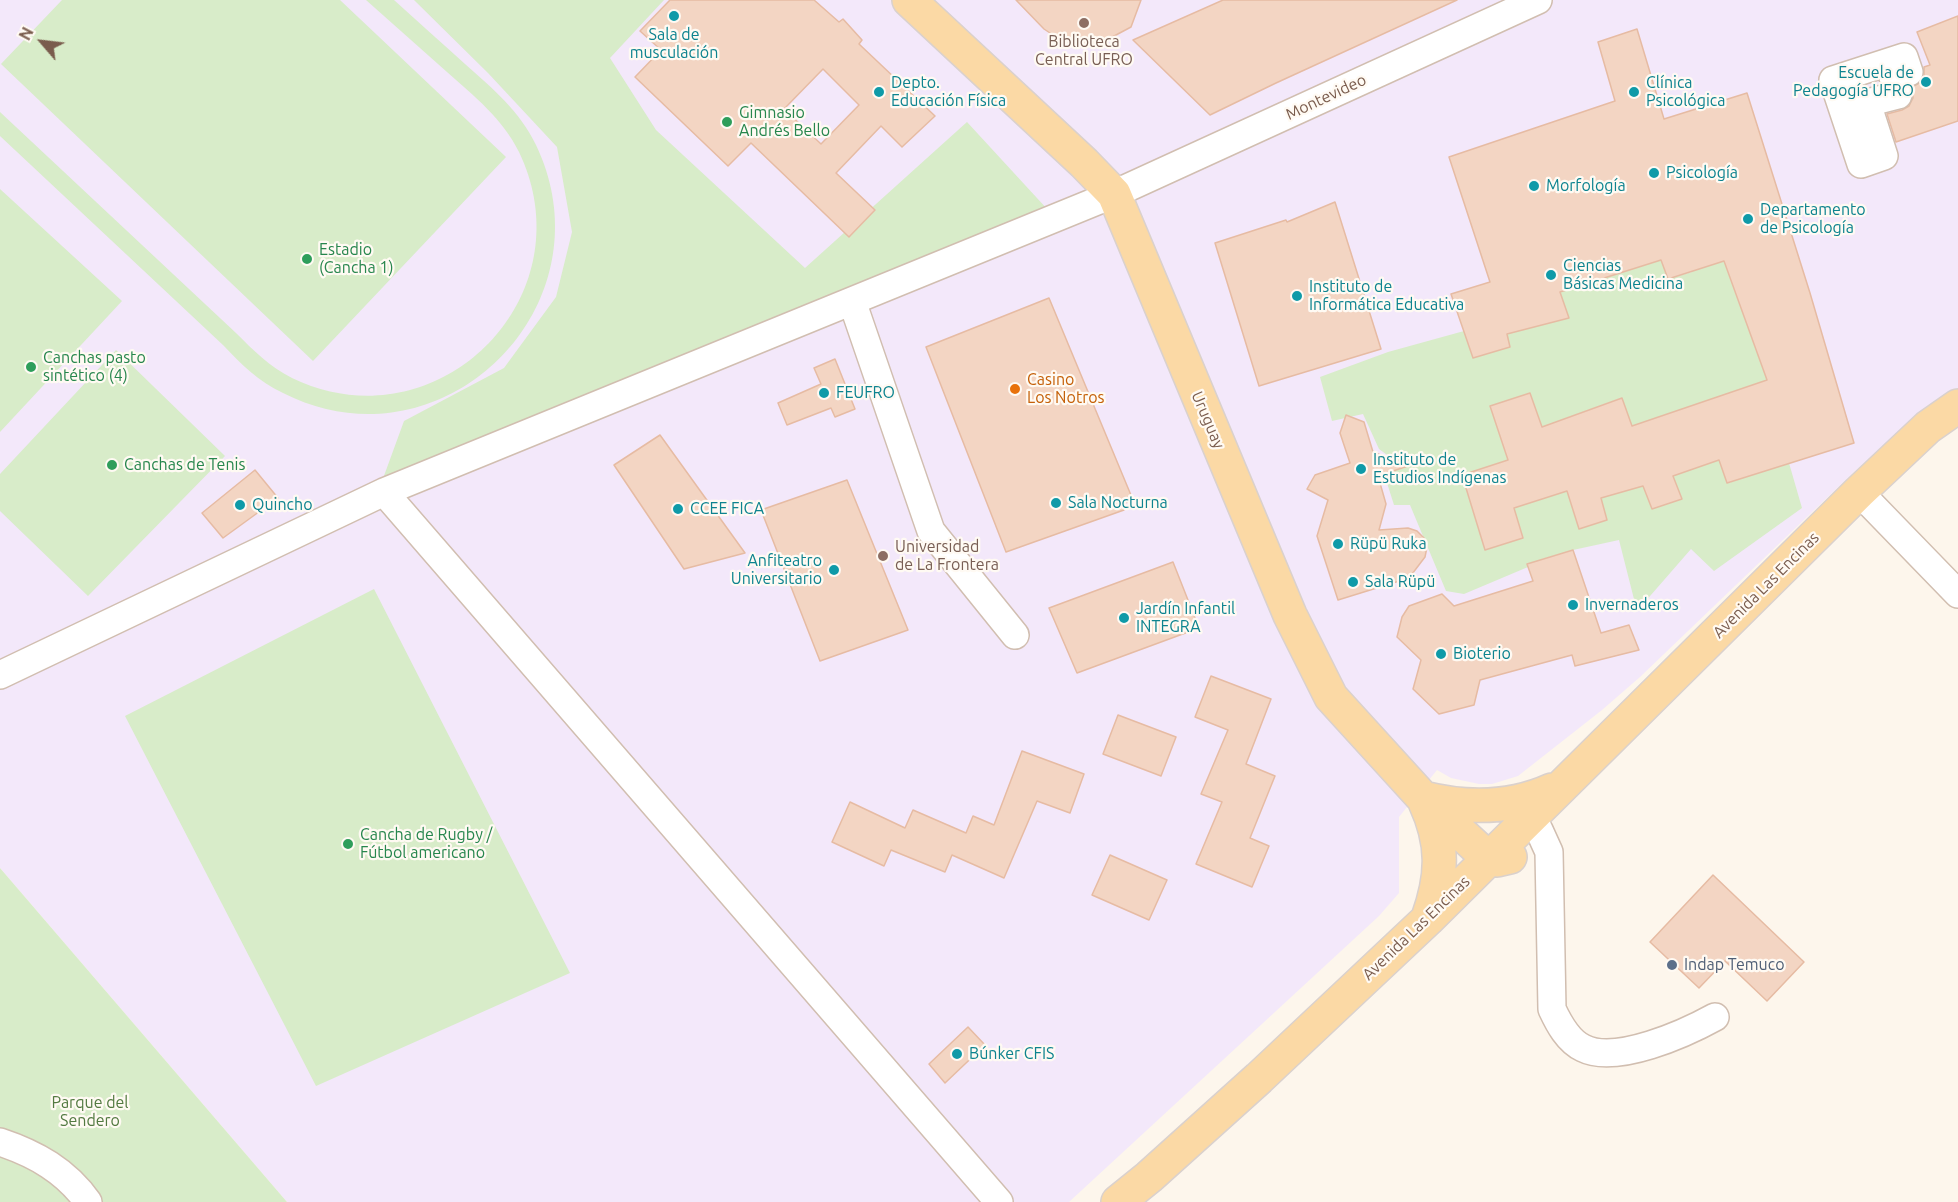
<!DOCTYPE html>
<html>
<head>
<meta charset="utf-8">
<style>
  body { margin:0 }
  #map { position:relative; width:1958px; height:1202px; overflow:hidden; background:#fdf6ec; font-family:Ubuntu,sans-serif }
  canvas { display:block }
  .north { position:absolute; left:12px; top:12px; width:60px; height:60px; -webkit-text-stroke:4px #fffaf3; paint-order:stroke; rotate:298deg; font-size:16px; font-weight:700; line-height:24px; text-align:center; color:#7a5c4d }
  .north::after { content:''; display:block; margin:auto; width:21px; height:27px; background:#7a5c4d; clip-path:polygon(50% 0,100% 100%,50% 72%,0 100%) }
</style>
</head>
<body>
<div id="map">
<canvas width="1958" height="1202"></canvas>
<div class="north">N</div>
</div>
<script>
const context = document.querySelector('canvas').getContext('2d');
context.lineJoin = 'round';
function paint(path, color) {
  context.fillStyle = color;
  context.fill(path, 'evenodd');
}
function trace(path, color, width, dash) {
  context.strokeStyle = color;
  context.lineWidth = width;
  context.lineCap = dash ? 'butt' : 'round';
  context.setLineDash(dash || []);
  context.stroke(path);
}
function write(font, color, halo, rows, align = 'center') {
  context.font = font + ' Ubuntu,sans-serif';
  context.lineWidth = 4.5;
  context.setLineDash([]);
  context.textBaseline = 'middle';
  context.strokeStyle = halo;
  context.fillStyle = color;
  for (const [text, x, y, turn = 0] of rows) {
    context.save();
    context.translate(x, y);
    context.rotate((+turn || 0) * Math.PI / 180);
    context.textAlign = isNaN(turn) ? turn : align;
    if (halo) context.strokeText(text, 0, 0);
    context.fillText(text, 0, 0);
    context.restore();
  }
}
const education = new Path2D(`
  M 0,0 L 1958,0 L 1958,389 L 1922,410 L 1856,470 L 1640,677 L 1602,710 L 1518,776 L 1492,784 L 1479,784 L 1451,778 L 1437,770 L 1399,817 L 1399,893 L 1379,916 L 1069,1202 L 287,1202 L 0,868 Z`);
const green = new Path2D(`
  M 62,0 L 340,0 L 506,157 L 313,361 L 1,64 Z
  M 366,0 L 394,0 C 417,21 441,42 465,64 C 492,88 520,111 536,145 C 613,306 443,474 283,393 C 259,382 241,364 223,345 L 0,136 L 0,112 L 236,333 C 253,350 270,367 292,378 C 437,448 589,298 519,152 C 503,119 474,96 447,72 C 420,48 393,24 366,0 Z
  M 414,0 L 664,0 L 610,58 L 656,130 L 805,268 L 967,122 L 1048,210 L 381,484 L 404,421 L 504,368 L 556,297 L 572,232 L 557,147 L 488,73 Z
  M 0,189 L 122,301 L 0,432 Z
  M 1717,242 L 1767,380 L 1632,426 L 1621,398 L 1558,421 L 1546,439 L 1530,393 L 1490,406 L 1508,460 L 1462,475 L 1485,549 L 1522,538 L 1514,508 L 1567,491 L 1579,529 L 1607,520 L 1601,498 L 1643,486 L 1670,472 L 1719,460 L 1728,483 L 1789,463 L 1802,508 L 1714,571 L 1691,549 L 1637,611 L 1619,540 L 1573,550 L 1542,559 L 1528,567 L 1464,594 L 1446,591 L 1410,505 L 1394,505 L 1387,483 L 1394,460 L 1379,449 L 1363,414 L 1332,421 L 1320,377 L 1388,352 L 1464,331 L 1473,358 L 1510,347 L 1507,334 L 1569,318 L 1560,292 L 1661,260 L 1668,279 L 1692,272 Z
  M 116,350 L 225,456 L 88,596 L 0,511 L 0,474 Z
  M 374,589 L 570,973 L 316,1086 L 125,716 Z
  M 0,868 L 287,1202 L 0,1202 Z`);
const building = new Path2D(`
  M 670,0 L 814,0 L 839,22 L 843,19 L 862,40 L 859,44 L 935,116 L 902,147 L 881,126 L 836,173 L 875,210 L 849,237 L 751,143 L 728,166 L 635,77 L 661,50 L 640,31 ZM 823,69 L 859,105 L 821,144 L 784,109 Z
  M 1016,0 L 1141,0 L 1131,27 L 1101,43 L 1080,47 L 1062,41 L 1044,29 Z
  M 1223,0 L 1457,0 L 1276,83 L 1210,115 L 1133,40 Z
  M 1958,16 L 1958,121 L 1896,142 L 1887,114 L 1902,110 L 1909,106 L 1913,98 L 1912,87 L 1921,82 L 1924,75 L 1924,67 L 1930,65 L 1917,32 Z
  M 1637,29 L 1664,119 L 1747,93 L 1810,293 L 1854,443 L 1727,483 L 1719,460 L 1673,476 L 1682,499 L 1652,509 L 1643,486 L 1601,498 L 1607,520 L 1579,529 L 1567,491 L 1514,508 L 1523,538 L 1485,550 L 1462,475 L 1508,460 L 1490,406 L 1530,393 L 1542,427 L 1622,398 L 1632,426 L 1767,380 L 1724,261 L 1668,279 L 1661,260 L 1560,292 L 1569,318 L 1507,334 L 1510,347 L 1473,358 L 1451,294 L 1490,282 L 1449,157 L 1615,101 L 1598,42 Z
  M 1335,202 L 1381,349 L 1259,386 L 1215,243 L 1286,220 L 1287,222 Z
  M 1049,298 L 1133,500 L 1122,504 L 1124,510 L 1006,552 L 926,347 Z
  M 835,359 L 855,409 L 835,417 L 831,408 L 787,425 L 778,403 L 821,384 L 814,368 Z
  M 1346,415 L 1364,422 L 1373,452 L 1408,466 L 1378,476 L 1386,504 L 1379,530 L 1408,528 L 1417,531 L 1424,538 L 1427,547 L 1425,557 L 1409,578 L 1338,600 L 1317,536 L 1328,500 L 1307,489 L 1315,475 L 1350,463 L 1340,433 Z
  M 660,435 L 745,553 L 684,569 L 614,465 Z
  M 255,470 L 278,498 L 223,538 L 202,513 Z
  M 847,480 L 908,630 L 820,661 L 761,510 Z
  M 1573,550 L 1601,633 L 1629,625 L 1639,650 L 1575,666 L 1572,655 L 1480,680 L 1474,705 L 1439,714 L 1413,689 L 1421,660 L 1397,637 L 1402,617 L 1409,606 L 1442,594 L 1454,606 L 1533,581 L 1527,564 Z
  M 1173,562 L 1199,628 L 1077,673 L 1049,608 Z
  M 1211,676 L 1271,699 L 1246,764 L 1275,776 L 1250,838 L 1269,846 L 1252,887 L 1196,864 L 1222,802 L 1201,794 L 1228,730 L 1195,717 Z
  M 1118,715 L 1176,737 L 1161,776 L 1103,754 Z
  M 1022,751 L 1084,774 L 1070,813 L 1037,801 L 1004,878 L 952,855 L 945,872 L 891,850 L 884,866 L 832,842 L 850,802 L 905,828 L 913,810 L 966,833 L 973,816 L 994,825 Z
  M 1110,855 L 1167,880 L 1149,920 L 1092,895 Z
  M 1713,875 L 1804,962 L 1767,1001 L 1725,961 L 1699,988 L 1650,942 Z
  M 968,1027 L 985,1045 L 945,1083 L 929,1064 Z`);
const minor = new Path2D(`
  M 1904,57 L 1909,72 L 1893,77 L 1898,95 L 1867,103 L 1884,156 L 1861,164 L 1833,80 Z
  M 852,301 L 931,531 L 1015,635
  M 384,492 L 999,1202
  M 1859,492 L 1958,594
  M 0,675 L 384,492 L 1114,194 L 1538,0
  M 1539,830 L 1549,852 L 1552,1009 C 1559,1024 1568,1041 1583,1048 C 1616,1065 1686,1033 1715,1017
  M 0,1142 C 36,1154 66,1171 88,1202`);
const major = new Path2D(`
  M 909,0 L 1084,163 L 1114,194 L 1290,615 L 1331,697 L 1423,798 L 1488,858 L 1497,860 L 1510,857
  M 1423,798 C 1467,809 1510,809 1552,790
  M 1425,802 C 1444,843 1443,876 1428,918
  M 1118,1202 L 1149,1177 L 1259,1078 L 1428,919 L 1859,492 L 1928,427 L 1958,406`);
const markers = [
  [674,16,6,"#0f9aa8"],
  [1084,23,6,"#8d6e63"],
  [1926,82,6,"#0f9aa8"],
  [879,92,6,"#0f9aa8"],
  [1634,92,6,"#0f9aa8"],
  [727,122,6,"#2e9e5b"],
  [1654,173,6,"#0f9aa8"],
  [1534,186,6,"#0f9aa8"],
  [1748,219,6,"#0f9aa8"],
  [307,259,6,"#2e9e5b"],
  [1551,275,6,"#0f9aa8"],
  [1297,296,6,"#0f9aa8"],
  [31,367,6,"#2e9e5b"],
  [1015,389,6,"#e8710a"],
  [824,393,6,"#0f9aa8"],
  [112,465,6,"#2e9e5b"],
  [1361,469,6,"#0f9aa8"],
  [1056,503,6,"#0f9aa8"],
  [240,505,6,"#0f9aa8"],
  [678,509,6,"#0f9aa8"],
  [1338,544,6,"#0f9aa8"],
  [883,556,6,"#8d6e63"],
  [834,570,6,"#0f9aa8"],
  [1353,582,6,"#0f9aa8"],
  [1573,605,6,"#0f9aa8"],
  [1124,618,6,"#0f9aa8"],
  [1441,654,6,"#0f9aa8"],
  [348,844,6,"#2e9e5b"],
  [1672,965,6,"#5c6f8a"],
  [957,1054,6,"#0f9aa8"]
];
const cultureNames = [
  ["Sala de",674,35,"center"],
  ["musculación",674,53,"center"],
  ["Escuela de",1914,73,"right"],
  ["Pedagogía UFRO",1914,91,"right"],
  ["Depto.",891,83],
  ["Educación Física",891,101],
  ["Clínica",1646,83],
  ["Psicológica",1646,101],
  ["Psicología",1666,173],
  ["Morfología",1546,186],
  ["Departamento",1760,210],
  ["de Psicología",1760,228],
  ["Ciencias",1563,266],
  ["Básicas Medicina",1563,284],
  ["Instituto de",1309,287],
  ["Informática Educativa",1309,305],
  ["FEUFRO",836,393],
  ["Instituto de",1373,460],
  ["Estudios Indígenas",1373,478],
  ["Sala Nocturna",1068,503],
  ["Quincho",252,505],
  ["CCEE FICA",690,509],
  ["Rüpü Ruka",1350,544],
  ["Anfiteatro",822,561,"right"],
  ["Universitario",822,579,"right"],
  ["Sala Rüpü",1365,582],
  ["Invernaderos",1585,605],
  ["Jardín Infantil",1136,609],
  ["INTEGRA",1136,627],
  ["Bioterio",1453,654],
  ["Búnker CFIS",969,1054]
];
const educationNames = [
  ["Biblioteca",1084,42],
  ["Central UFRO",1084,60],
  ["Universidad",895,547,"left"],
  ["de La Frontera",895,565,"left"]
];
const streetNames = [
  ["Montevideo",1326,97,-25],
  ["Uruguay",1208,420,67],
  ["Avenida Las Encinas",1766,585,-45],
  ["Avenida Las Encinas",1416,928,-44]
];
const leisureNames = [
  ["Gimnasio",739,113],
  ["Andrés Bello",739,131],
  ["Estadio",319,250],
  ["(Cancha 1)",319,268],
  ["Canchas pasto",43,358],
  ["sintético (4)",43,376],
  ["Canchas de Tenis",124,465],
  ["Cancha de Rugby /",360,835],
  ["Fútbol americano",360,853]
];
const foodNames = [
  ["Casino",1027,380],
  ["Los Notros",1027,398]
];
const serviceNames = [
  ["Indap Temuco",1684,965]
];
const parkNames = [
  ["Parque del",90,1103],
  ["Sendero",90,1121]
];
paint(education, '#f3e8fa');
paint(green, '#d8ecc9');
paint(building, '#f3d5c3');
trace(building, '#e6bba3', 1.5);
trace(minor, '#d1beb0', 30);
trace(major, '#dad1cd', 36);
trace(minor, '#fff', 27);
trace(major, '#fbd9a5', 33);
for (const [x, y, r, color] of markers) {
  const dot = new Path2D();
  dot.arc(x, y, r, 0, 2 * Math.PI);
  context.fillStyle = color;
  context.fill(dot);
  trace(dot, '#fffaf3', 2);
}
write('16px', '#0d838f', '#fffaf3', cultureNames, 'left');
write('16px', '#785e54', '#fffaf3', educationNames);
write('16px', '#7a5c4d', '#fffaf3', streetNames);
write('16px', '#27864d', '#fffaf3', leisureNames, 'left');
write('16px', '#c56008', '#fffaf3', foodNames, 'left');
write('16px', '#4e5e75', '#fffaf3', serviceNames, 'left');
write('16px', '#537a41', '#fffaf3', parkNames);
</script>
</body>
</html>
